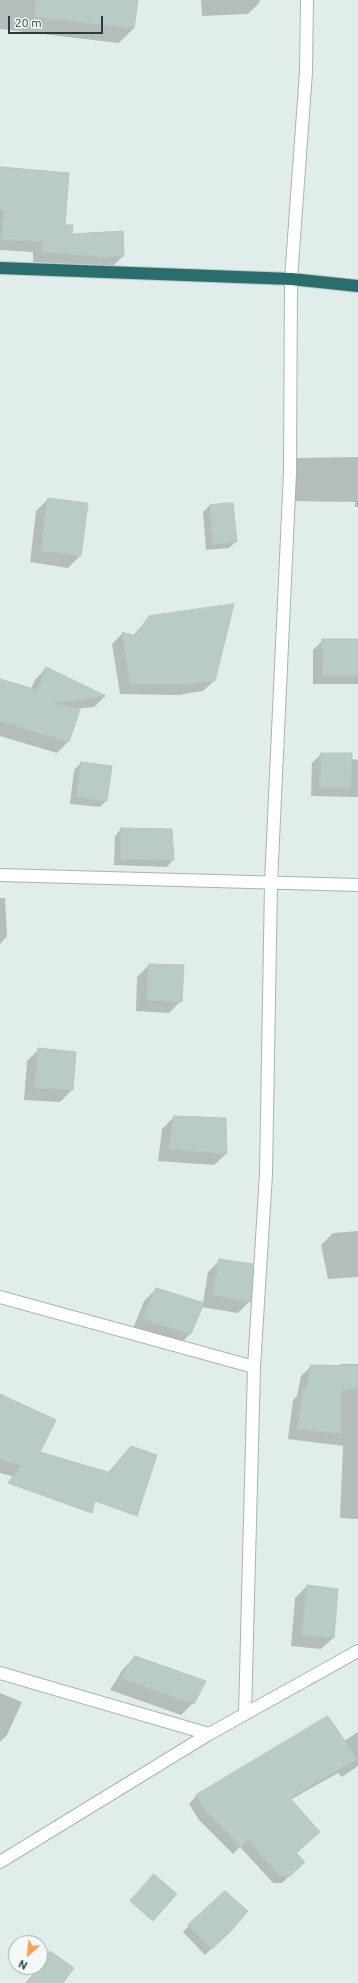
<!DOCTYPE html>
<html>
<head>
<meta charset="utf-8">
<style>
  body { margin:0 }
  #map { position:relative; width:358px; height:1983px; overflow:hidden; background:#e1edea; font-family:Ubuntu,sans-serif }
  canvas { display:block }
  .north { position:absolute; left:8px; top:1935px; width:40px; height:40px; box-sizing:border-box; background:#f2f9f7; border:1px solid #9eafad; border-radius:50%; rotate:207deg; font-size:11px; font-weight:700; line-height:16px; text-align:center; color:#20403d }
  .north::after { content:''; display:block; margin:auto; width:14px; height:18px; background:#fd9b50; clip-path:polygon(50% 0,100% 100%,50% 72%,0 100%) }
  .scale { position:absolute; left:8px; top:16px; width:95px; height:18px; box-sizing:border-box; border:2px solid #20403d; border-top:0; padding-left:5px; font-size:12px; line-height:14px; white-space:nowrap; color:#20403d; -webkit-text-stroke:3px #f2f9f7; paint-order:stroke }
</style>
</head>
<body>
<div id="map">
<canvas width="358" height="1983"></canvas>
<div class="north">N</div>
<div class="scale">20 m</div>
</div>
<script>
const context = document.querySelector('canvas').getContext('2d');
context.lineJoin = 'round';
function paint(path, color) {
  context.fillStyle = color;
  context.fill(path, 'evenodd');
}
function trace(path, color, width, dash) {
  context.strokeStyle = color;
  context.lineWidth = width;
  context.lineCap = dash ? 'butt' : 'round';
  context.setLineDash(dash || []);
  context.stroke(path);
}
const shadow = new Path2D(`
  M 0,0 L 137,0 L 134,28 L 119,43 L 0,29 Z
  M 201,0 L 259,0 L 260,2 L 248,14 L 202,16 Z
  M 0,168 L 71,235 L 123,256 L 113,266 L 89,267 L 89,265 L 33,262 L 33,252 L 0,250 Z
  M 358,457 L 358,507 L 355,507 L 355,502 L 288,501 L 288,467 L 298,458 Z
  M 48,499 L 80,556 L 68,568 L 30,562 L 36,511 Z
  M 233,504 L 236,541 L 229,548 L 206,550 L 203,512 L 210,505 Z
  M 149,617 L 214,681 L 203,691 L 178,695 L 120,694 L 112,644 L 122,634 L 132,637 Z
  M 323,640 L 358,640 L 358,684 L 313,684 L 313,650 Z
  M 46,668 L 105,696 L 94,707 L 74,709 L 78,711 L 68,742 L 57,753 L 0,736 L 0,680 L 31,689 L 35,680 Z
  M 321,754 L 358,760 L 358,797 L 311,796 L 312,763 Z
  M 81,763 L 106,801 L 100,807 L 70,804 L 74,770 Z
  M 121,829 L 171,830 L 173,860 L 167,867 L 114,865 L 115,836 Z
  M 0,898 L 5,898 L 7,936 L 0,944 Z
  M 149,965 L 181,1001 L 169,1013 L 136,1011 L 137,977 Z
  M 39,1049 L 74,1053 L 72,1090 L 60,1102 L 24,1100 L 27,1061 Z
  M 174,1117 L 226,1154 L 214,1165 L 158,1161 L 162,1129 Z
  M 358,1231 L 358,1277 L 328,1279 L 321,1245 L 333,1233 Z
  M 220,1260 L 250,1301 L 238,1313 L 201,1307 L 190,1334 L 178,1346 L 132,1331 L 144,1301 L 156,1289 L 203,1303 L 208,1272 Z
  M 341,1364 L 358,1364 L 358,1519 L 340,1518 L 343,1446 L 288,1439 L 293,1400 L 297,1396 L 301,1376 L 311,1366 L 339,1367 Z
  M 0,1395 L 55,1420 L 20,1478 L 0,1473 Z
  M 131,1447 L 132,1506 L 105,1476 Z
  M 307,1586 L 333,1638 L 321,1649 L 291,1646 L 295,1598 Z
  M 135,1657 L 193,1703 L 181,1715 L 110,1690 L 123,1669 Z
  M 0,1693 L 22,1702 L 7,1735 L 0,1742 Z
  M 327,1717 L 344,1741 L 358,1732 L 358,1766 L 342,1777 L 338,1773 L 290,1800 L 296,1870 L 282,1883 L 273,1883 L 240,1847 L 233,1854 L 199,1820 L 189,1804 L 196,1796 Z
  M 189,1926 L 230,1930 L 205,1955 L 183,1932 Z
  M 50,1952 L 61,1983 L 26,1983 L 38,1967 L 40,1967 L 40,1964 Z`);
const building = new Path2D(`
  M 36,0 L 138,0 L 134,28 L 35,17 Z
  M 0,167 L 69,173 L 65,225 L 73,225 L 72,234 L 123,231 L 124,256 L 98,258 L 98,256 L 42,252 L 43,242 L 1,239 L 4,210 L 0,210 Z
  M 48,498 L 88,503 L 81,556 L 41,551 Z
  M 233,503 L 237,542 L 213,544 L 210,505 Z
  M 234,604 L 215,681 L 189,684 L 130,684 L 122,632 L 135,636 L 149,616 Z
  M 322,639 L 358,639 L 358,675 L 323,675 Z
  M 46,667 L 106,696 L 53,703 L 80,710 L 69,742 L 0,721 L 0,679 L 37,690 Z
  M 321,753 L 352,753 L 351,787 L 320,787 Z
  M 81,762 L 112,766 L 107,801 L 77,797 Z
  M 121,828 L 172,829 L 174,860 L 121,859 Z
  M 149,964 L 184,965 L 182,1002 L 147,1000 Z
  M 38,1048 L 76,1052 L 73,1090 L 35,1088 Z
  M 174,1116 L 226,1118 L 227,1154 L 169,1149 Z
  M 219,1259 L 253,1264 L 251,1302 L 213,1295 Z
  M 156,1288 L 204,1303 L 191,1334 L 143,1319 Z
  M 311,1365 L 358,1366 L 358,1387 L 341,1391 L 341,1434 L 298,1429 L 303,1389 L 306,1389 Z
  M 0,1394 L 56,1420 L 40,1452 L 111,1473 L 115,1465 L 131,1446 L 157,1455 L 137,1516 L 95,1501 L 92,1513 L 8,1483 L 21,1465 L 0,1459 Z
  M 307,1585 L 338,1589 L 334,1638 L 302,1635 Z
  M 135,1656 L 206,1681 L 194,1704 L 121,1678 Z
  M 328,1716 L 357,1759 L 290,1798 L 320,1832 L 296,1853 L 305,1862 L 290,1876 L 280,1876 L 248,1840 L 241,1847 L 206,1812 L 196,1795 Z
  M 154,1874 L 177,1894 L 153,1921 L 130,1901 Z
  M 225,1891 L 248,1911 L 231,1931 L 212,1949 L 188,1925 Z
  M 50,1951 L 74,1968 L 63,1983 L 26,1983 L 40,1967 Z`);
const minor = new Path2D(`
  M 0,875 L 358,885
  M 0,1297 L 254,1367
  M 0,1673 L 209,1734
  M 245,1714 L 254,1367 L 266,1174 L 271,883 L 290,472 L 291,279 L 306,72 L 307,0
  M 0,1862 L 209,1734 L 358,1651`);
const highway = new Path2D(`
  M 0,268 L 291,279 L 358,286`);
paint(shadow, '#0003');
paint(building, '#b9cbc7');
trace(building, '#b3c7c3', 1);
trace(minor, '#a3b6b3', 14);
trace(highway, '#c1cac9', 14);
trace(minor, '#fff', 12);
trace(highway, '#296e6d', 12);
</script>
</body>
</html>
